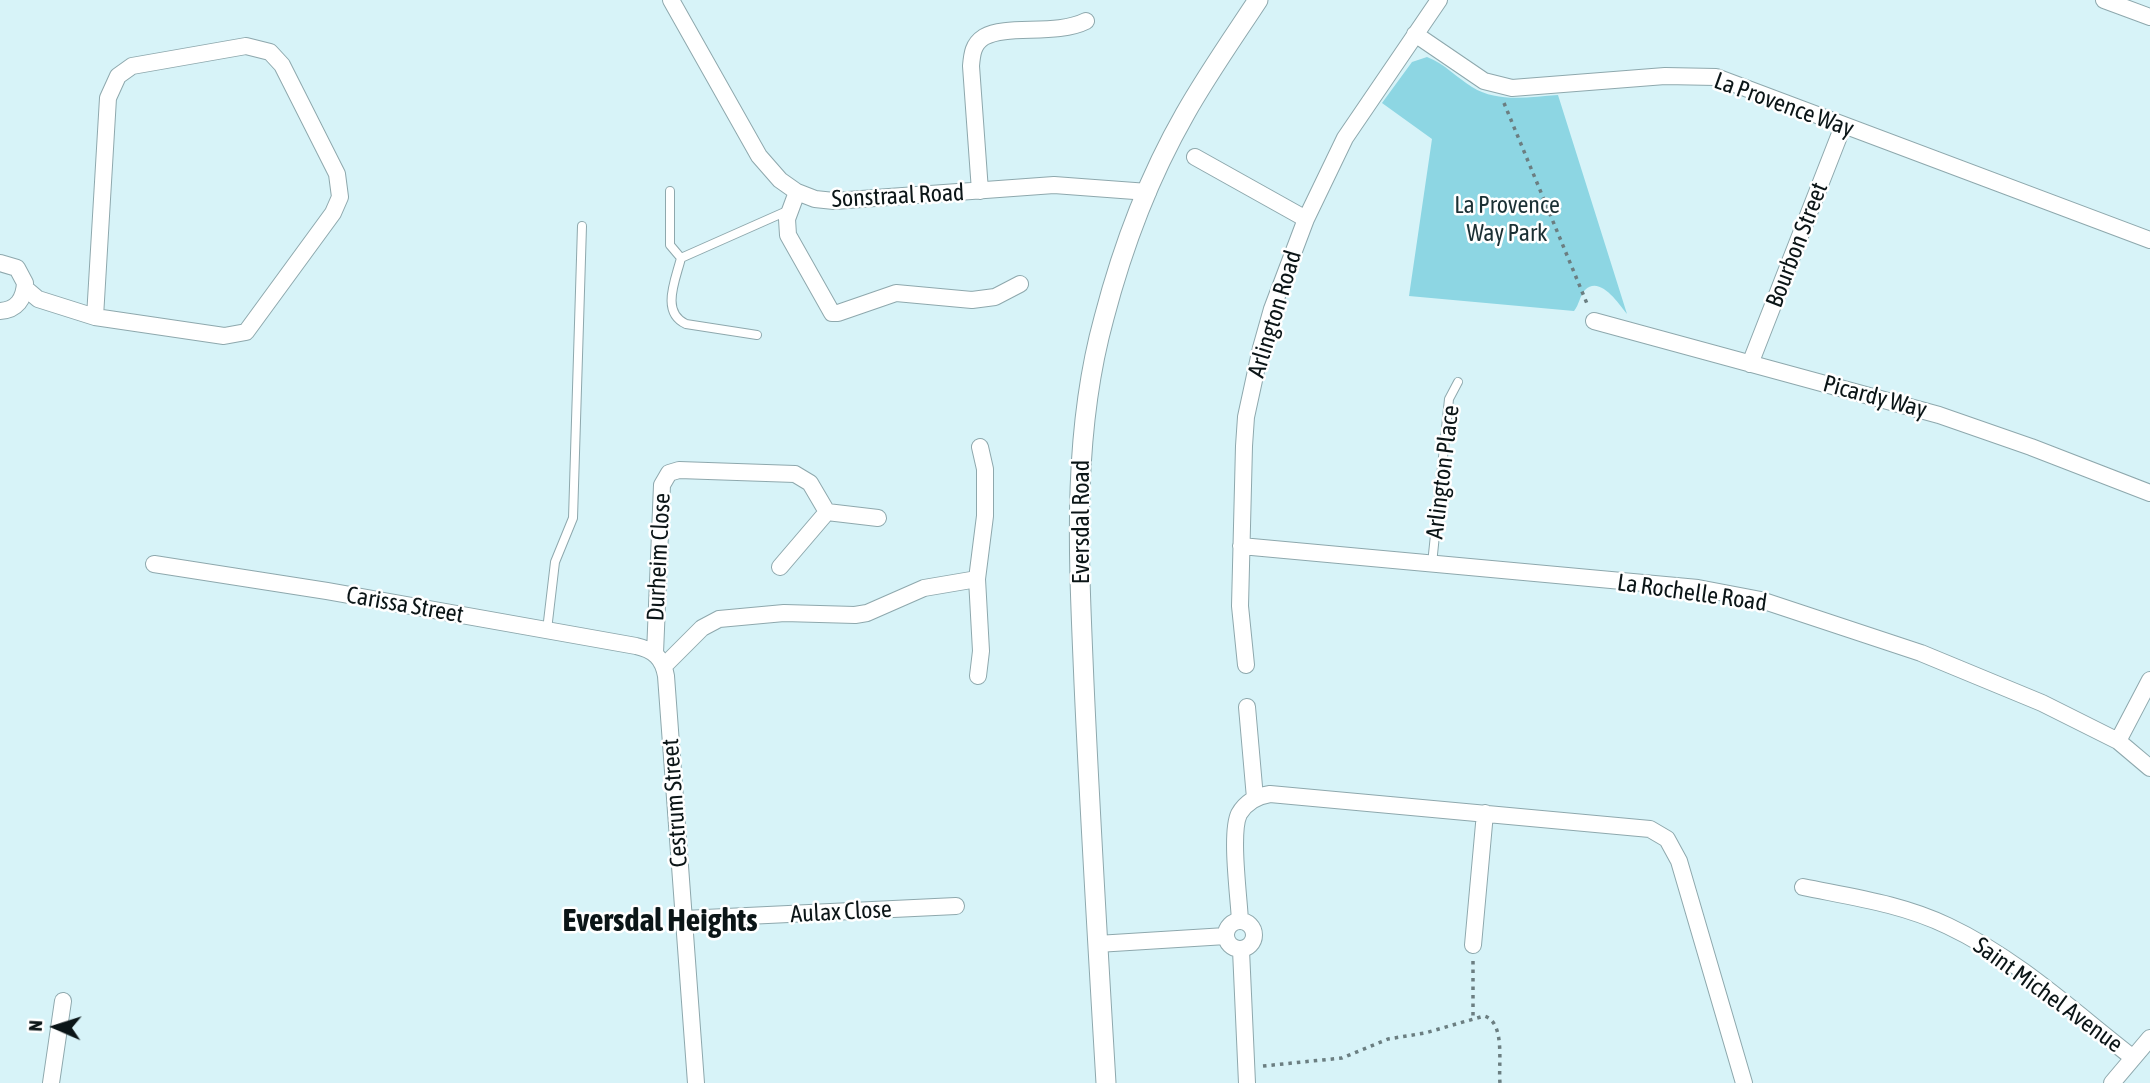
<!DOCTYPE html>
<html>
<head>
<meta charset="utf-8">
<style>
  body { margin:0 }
  #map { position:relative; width:2150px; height:1083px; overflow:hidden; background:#d7f3f8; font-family:"Asap Condensed",sans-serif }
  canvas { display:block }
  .north { position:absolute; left:21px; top:992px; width:70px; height:70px; -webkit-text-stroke:5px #fff; paint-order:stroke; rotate:273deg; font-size:19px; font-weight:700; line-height:28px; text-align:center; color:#0b1517 }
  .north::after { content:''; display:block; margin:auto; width:24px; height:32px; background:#0b1517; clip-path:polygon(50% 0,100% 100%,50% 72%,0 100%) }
</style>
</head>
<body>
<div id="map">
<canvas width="2150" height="1083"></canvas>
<div class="north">N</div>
</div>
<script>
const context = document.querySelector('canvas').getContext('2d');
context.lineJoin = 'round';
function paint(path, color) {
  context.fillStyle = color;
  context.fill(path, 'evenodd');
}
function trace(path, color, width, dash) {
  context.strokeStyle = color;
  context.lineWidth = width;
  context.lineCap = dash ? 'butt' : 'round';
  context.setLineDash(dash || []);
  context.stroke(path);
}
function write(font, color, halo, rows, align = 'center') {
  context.font = font + ' "Asap Condensed",sans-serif';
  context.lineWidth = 5;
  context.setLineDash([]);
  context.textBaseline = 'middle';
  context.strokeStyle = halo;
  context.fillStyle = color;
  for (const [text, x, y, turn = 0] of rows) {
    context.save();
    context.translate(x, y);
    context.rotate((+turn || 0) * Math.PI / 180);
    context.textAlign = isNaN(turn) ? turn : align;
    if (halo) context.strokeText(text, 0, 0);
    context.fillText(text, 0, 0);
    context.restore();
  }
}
const green = new Path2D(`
  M 1427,57 C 1444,63 1457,78 1472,87 C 1498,103 1529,97 1558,95 L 1627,314 C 1619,304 1600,275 1585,290 C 1580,295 1579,305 1574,311 L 1409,296 L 1432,139 L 1382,103 L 1412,62 Z`);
const path = new Path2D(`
  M 1504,103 L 1588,306
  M 1473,961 L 1473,1019
  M 1263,1066 L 1342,1058 L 1388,1039 L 1425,1033 L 1484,1016 C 1506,1022 1498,1065 1500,1083`);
const service = new Path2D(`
  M 670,191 L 670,245 L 681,258
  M 757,335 L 686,324 C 660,312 676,279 681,258 L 787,211
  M 1432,564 L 1449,399 L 1458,382
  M 547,630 L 555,562 L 573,518 L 582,226`);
const minor = new Path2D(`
  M 671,0 L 759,156 L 780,180 L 797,192 L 815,199 L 834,201 L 1054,185 L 1148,192
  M 2104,0 L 2150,17
  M 1415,34 L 1484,81 L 1512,88 L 1665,76 L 1716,77 L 2150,240
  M 1195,157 L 1306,219
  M 980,191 L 971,66 C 972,54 973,44 984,37 C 1007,24 1056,36 1086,21
  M 797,192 L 787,219 L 788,235 L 832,313 L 838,313 L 896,293 L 972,300 L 995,297 L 1020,284
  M 0,263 L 17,268 L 25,283 C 24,299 17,310 0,311
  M 25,288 L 38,299 L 95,317 L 224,336 L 246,332 L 333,213 L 340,197 L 337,174 L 282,65 L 270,52 L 246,46 L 132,66 L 118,76 L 108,98 L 95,317
  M 1594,321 L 1939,415 L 2031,447 L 2150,493
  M 1750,364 L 1843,126
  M 827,512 L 878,518
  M 1241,546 L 1698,588 L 1761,600 L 1921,653 L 2042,703 L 2118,741 L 2150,768
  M 154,564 L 327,591 L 636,646 C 654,650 663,658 666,676 L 696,1083
  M 655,653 L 662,485 L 669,473 L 679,470 L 795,474 L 810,483 L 827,512 L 780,567
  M 1246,665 L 1240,606 L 1244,446 L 1246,417 L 1261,348 L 1272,309 L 1306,219 L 1345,138 L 1439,0
  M 664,666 L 702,628 L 719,619 L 784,613 L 855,615 L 867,613 L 924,588 L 977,579
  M 978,676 L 981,651 L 977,579 L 985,516 L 985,469 L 980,447
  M 1247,707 L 1255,798
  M 2118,741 L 2150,680
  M 1803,887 C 1852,897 1903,904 1948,926 C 2016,958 2073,1011 2132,1057
  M 684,919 L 956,906
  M1226 935a14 14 0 1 1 28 0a14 14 0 1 1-28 0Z
  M 1240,921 C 1239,898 1230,833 1239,814 C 1246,802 1257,796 1270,794 L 1650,829 L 1667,839 L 1679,861 L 1744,1083
  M 1097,944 L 1226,936
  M 1473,945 L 1485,813
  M 1241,950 L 1247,1083
  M 51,1083 L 63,1001
  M 2112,1083 L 2150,1038`);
const tertiary = new Path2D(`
  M 1106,1083 C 1098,950 1090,816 1084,683 C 1079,561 1071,438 1104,318 C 1122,249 1149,177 1185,114 C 1207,75 1233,38 1258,0`);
const streetNames = [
  ["La Provence Way",1784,105,20],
  ["Sonstraal Road",898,196,-3],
  ["Bourbon Street",1797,245,-69],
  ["Arlington Road",1275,314,-73],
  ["Picardy Way",1875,397,15],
  ["Arlington Place",1443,472,-83],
  ["Eversdal Road",1081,522,-90],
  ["Durheim Close",659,557,-87],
  ["La Rochelle Road",1692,593,8],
  ["Carissa Street",405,605,10],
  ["Cestrum Street",675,803,-94],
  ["Aulax Close",841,912,-3],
  ["Saint Michel Avenue",2048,995,36]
];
const parkNames = [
  ["La Provence",1507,205],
  ["Way Park",1507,233]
];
const districtNames = [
  ["Eversdal Heights",660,921]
];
paint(green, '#8dd6e3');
trace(service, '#8ea8ad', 10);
trace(minor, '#8ea8ad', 18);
trace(tertiary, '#8ea8ad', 21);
trace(path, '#6b7e81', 3.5, [3.5, 5]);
trace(service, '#fff', 8);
trace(minor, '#fff', 16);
trace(tertiary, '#fff', 19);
write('24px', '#0b1517', '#fff', streetNames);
write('24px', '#1b3034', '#fff', parkNames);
write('bold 32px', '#0b1517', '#fff', districtNames);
</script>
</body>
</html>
